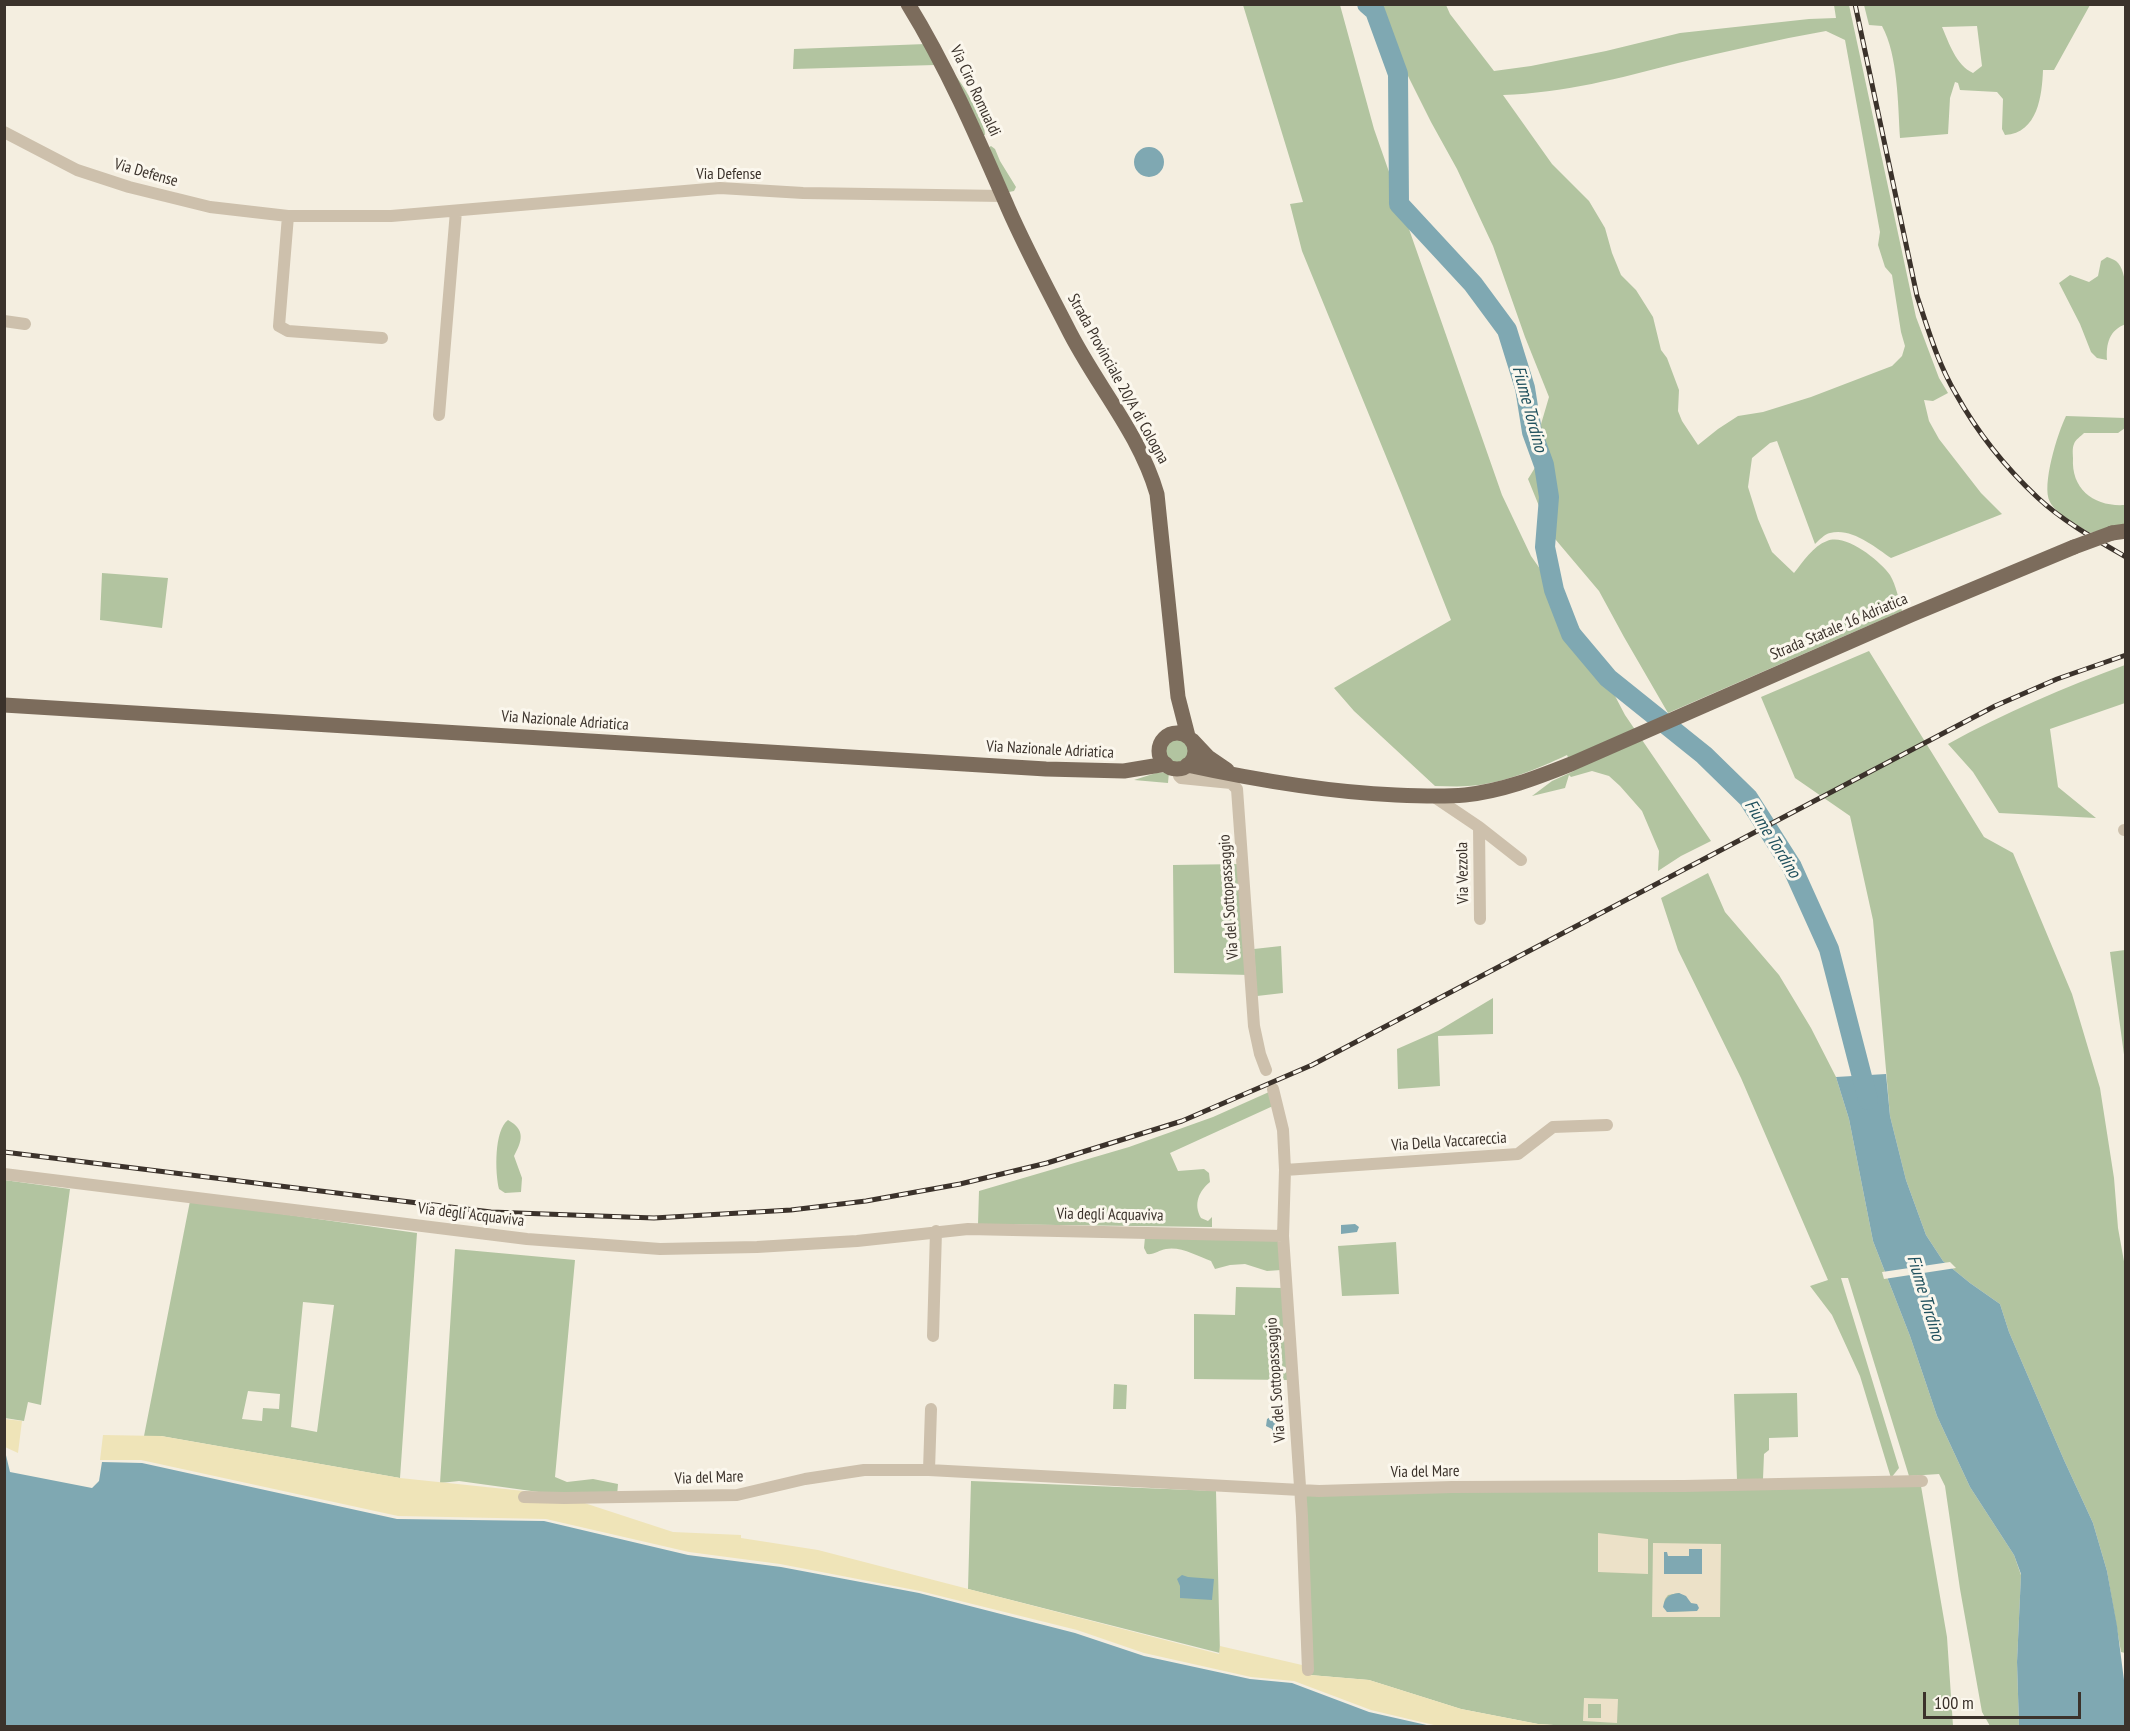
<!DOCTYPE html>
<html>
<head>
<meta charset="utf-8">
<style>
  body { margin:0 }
  #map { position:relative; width:2130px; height:1731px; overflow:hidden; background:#f4eee0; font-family:"PT Sans Narrow",sans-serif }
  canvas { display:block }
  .frame { position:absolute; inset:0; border:6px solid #3b322b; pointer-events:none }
  .scale { position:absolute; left:1923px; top:1692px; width:158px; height:27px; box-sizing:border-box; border:3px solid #3b322b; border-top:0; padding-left:8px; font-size:18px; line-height:21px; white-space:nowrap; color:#3b322b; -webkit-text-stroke:4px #fbf7ed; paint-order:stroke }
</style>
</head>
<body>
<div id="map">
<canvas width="2130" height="1731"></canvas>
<div class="frame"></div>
<div class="scale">100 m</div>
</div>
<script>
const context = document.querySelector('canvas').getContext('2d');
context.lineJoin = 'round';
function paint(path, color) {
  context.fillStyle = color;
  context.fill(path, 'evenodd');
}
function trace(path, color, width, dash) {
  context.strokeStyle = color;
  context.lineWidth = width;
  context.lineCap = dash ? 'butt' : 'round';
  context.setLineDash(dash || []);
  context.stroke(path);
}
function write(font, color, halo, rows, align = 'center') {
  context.font = font + ' "PT Sans Narrow",sans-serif';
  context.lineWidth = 6;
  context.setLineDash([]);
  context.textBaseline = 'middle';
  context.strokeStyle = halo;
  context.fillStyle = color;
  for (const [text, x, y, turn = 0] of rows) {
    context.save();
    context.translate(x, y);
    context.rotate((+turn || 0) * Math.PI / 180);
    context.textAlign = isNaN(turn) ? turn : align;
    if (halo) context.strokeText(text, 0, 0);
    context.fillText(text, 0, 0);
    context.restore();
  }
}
const green = new Path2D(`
  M 1243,5 L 1340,5 L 1374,129 L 1502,495 L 1531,556 L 1573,616 L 1625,715 L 1711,841 L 1681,856 L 1658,871 L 1659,851 L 1642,811 L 1620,786 L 1609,776 L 1592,771 L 1571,777 L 1569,775 L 1565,788 L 1532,796 L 1552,781 L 1574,771 L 1567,755 C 1537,769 1502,784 1468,786 C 1457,787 1446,786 1435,786 L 1354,711 L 1334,688 L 1451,620 L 1401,493 L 1302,251 L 1290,204 L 1303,202 Z
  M 1380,5 L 1446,5 L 1450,14 L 1494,71 L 1531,66 L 1606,51 L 1680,33 L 1809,19 L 1836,18 L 1834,5 L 1849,5 L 1916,317 L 1939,378 L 1948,393 L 1933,401 L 1924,400 L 1929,421 L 1939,439 L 1981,493 L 2002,514 L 1891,558 C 1875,547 1851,527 1830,533 C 1825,534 1819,540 1815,544 L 1777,441 L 1770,443 L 1752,458 L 1748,487 L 1758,519 L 1772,552 L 1794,573 C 1803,562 1813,546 1827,541 C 1846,533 1880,561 1890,575 C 1896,585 1899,600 1902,611 L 1668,713 L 1624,637 L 1599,591 L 1550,533 L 1528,479 L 1547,448 L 1539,431 L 1549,397 L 1525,337 L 1493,246 L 1457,169 L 1431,122 L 1389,38 ZM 1826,31 L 1845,40 L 1880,232 L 1878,245 L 1885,267 L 1892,275 L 1901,332 L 1905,346 L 1902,356 L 1892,366 L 1811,397 L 1763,412 L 1738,416 L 1718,429 L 1698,445 L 1682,421 L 1678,411 L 1679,390 L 1667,358 L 1661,350 L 1653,317 L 1636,290 L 1621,275 L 1612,253 L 1605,228 L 1589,201 L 1552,164 L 1503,95 C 1563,93 1621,78 1678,63 C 1727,51 1776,40 1826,31 Z
  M 1864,5 L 1864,4 L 2090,5 L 2054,70 L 2043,70 C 2042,95 2038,133 2005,135 L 2002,129 L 2003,99 L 1997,92 L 1960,90 L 1958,83 L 1955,82 L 1950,98 L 1948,134 L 1900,138 C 1898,105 1898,55 1882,26 L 1869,25 ZM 1977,26 L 1982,66 L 1973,73 C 1956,65 1949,43 1942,27 Z
  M 926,44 L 935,65 L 793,69 L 794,49 Z
  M 955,75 C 964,86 986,123 985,135 L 983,135 Z
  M 991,146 L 995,149 L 1000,161 L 1016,187 L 1014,191 L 1009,192 L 988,148 Z
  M 2107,257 C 2110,258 2113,259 2116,261 C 2129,271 2126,309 2126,324 C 2109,330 2106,344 2107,360 L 2097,358 L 2091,352 L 2080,324 L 2059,283 L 2070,275 L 2089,282 L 2098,276 L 2101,261 Z
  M 2066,416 L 2125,418 L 2125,428 L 2118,433 L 2084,433 C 2081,436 2075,440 2074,444 C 2072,448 2073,455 2073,458 C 2071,490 2095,507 2125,505 L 2125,524 L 2090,533 C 2078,525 2057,515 2050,502 C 2041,486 2058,432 2066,416 Z
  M 102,573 L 168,578 L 162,628 L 100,620 Z
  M 1869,651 L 1984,837 L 2013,853 L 2072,994 L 2100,1088 L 2114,1178 L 2118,1228 L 2125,1267 L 2125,1653 L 2121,1652 L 2107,1571 L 2093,1523 L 2064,1460 L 2009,1332 L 2000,1304 L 1970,1283 L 1943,1261 L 1926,1235 L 1906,1180 L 1890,1116 L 1873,920 L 1850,816 L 1795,778 L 1761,697 Z
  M 2125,665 L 2125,703 L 2050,729 L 2058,787 L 2096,818 L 1999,813 L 1973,772 L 1948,744 C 2004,713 2065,687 2125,665 Z
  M1163 751a14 14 0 1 1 28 0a14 14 0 1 1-28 0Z
  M 1169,772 L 1168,783 L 1134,780 L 1156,773 Z
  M 1241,864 L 1249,975 L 1174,973 L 1173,865 Z
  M 1708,873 L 1725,912 L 1779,975 L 1811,1028 L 1836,1077 L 1849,1119 L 1873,1241 L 1910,1336 L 1937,1416 L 1970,1487 L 2014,1555 L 2021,1575 L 2017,1662 L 2019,1726 L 1990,1726 L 1982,1712 L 1960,1589 L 1945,1486 L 1939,1474 L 1909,1476 L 1848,1278 L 1841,1278 L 1899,1468 L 1891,1478 L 1860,1376 L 1832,1315 L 1810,1286 L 1828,1280 L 1741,1078 L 1678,950 L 1661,898 Z
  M 1281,946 L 1283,993 L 1257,996 L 1254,949 Z
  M 2125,950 L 2126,950 L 2125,1062 L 2110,952 Z
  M 1493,998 L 1493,1034 L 1438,1036 L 1440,1086 L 1398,1089 L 1397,1049 L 1438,1031 Z
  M 1269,1092 L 1273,1106 L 1170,1153 L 1178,1171 L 1204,1169 L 1209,1173 L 1210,1182 C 1199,1191 1193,1204 1201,1218 L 1208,1221 L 1212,1217 L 1212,1227 L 978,1224 L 979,1191 L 1129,1147 L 1213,1117 Z
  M 508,1120 C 526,1130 522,1141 514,1156 L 522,1178 L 521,1192 L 505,1193 L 499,1189 C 495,1173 494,1130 508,1120 Z
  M 4,1180 L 70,1189 L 41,1405 L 28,1402 L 24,1421 L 5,1418 Z
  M 190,1201 L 417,1233 L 400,1478 L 161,1436 L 144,1436 ZM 303,1302 L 334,1305 L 317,1432 L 291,1427 ZM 248,1391 L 280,1394 L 279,1409 L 263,1408 L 262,1421 L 242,1419 Z
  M 1145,1237 L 1278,1239 L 1281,1270 L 1267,1271 L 1245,1264 L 1230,1265 L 1215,1269 L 1211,1261 C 1198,1256 1180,1246 1166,1249 C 1159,1250 1154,1255 1147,1254 L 1144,1248 Z
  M 1396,1242 L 1399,1294 L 1342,1296 L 1338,1246 Z
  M 455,1249 L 575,1260 L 555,1477 L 567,1482 L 593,1479 L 618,1484 L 617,1496 L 553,1494 L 459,1481 L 440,1483 Z
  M 1236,1287 L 1283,1288 L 1289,1380 L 1194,1379 L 1194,1314 L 1235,1315 Z
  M 1114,1384 L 1127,1385 L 1126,1409 L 1113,1409 Z
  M 1797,1393 L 1798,1437 L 1769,1438 L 1769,1450 L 1764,1454 L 1763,1479 L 1737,1480 L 1734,1394 Z
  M 971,1481 L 1216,1491 L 1220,1653 L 968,1589 Z
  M 1921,1486 L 1947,1637 L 1953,1726 L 1569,1726 L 1538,1724 L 1461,1709 L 1369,1680 L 1310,1675 L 1305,1494 Z`);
const sand = new Path2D(`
  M 5,1419 L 22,1421 L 18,1453 L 5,1447 Z
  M 103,1435 L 161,1436 L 400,1478 L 553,1494 L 566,1497 L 673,1532 L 741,1535 L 741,1538 L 818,1550 L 1219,1654 L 1220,1646 L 1302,1665 L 1310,1675 L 1369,1680 L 1461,1709 L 1538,1724 L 1569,1726 L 1438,1726 L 1371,1710 L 1294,1681 L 1251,1677 L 1144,1653 L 1077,1630 L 920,1591 L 780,1564 L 689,1552 L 546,1519 L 398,1516 L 141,1460 L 100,1460 Z`);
const plaza = new Path2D(`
  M 1598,1533 L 1648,1539 L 1648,1574 L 1598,1572 Z
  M 1653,1543 L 1721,1544 L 1720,1617 L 1652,1617 ZM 1667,1556 L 1689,1556 L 1664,1574 ZM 1679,1593 L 1691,1603 L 1690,1611 L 1667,1612 L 1664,1603 L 1665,1599 L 1668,1595 Z
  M 1584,1698 L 1618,1699 L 1617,1723 L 1583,1721 ZM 1588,1704 L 1601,1704 L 1601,1718 L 1588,1718 Z`);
const water = new Path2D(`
  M1134 162a15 15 0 1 1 30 0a15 15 0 1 1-30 0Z
  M 1886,1074 L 1890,1116 L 1906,1180 L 1926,1235 L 1943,1261 L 1970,1283 L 2000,1304 L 2009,1332 L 2064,1460 L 2093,1523 L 2107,1571 L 2117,1626 L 2125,1688 L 2125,1726 L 2019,1726 L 2017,1662 L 2021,1574 L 2014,1555 L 1970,1487 L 1937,1416 L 1910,1336 L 1873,1241 L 1849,1119 L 1836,1077 Z
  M 1355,1224 L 1359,1227 L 1357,1232 L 1341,1234 L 1341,1225 Z
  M 1272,1416 L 1276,1418 L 1280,1424 L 1286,1428 L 1285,1431 L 1277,1436 L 1273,1434 L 1272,1429 L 1266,1426 L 1267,1419 Z
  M 5,1451 L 10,1472 L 92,1488 L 99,1481 L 102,1462 L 142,1463 L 397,1519 L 544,1521 L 688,1555 L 781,1567 L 919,1593 L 1075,1633 L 1144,1656 L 1250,1679 L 1292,1683 L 1369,1712 L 1431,1726 L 5,1726 Z
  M 1689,1549 L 1702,1549 L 1702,1574 L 1664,1574 L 1664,1552 L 1667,1552 L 1668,1556 L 1689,1556 Z
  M 1182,1575 L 1188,1577 L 1214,1579 L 1212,1600 L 1180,1598 L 1180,1586 L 1177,1579 Z
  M 1679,1593 L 1686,1596 L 1691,1603 L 1697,1604 L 1699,1608 L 1697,1611 L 1667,1612 L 1663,1607 C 1665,1597 1669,1594 1679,1593 Z`);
const pier = new Path2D(`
  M 1950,1262 L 1956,1268 L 1884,1279 L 1882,1272 Z`);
const river = new Path2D(`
  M 1367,4 L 1375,11 L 1398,74 L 1399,204 L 1473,284 L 1507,330 L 1525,388 L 1532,432 L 1544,465 L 1549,497 L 1545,547 L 1554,590 L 1571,634 L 1608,678 L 1704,755 L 1748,798 L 1792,867 L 1829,949 L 1868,1100`);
const minor = new Path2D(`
  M 4,132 L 77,170 L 129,187 L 210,207 L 288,216 L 391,216 L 720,188 L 803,193 L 1003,196
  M 288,216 L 279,326 L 288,331 L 382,338
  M 4,321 L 25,324
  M 439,415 L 456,211
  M 1178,769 L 1179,776 L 1181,778 L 1231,783 L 1237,789 L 1254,1026 L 1260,1054 L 1266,1070
  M 1433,796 L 1479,827 L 1480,919
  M 1479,827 L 1521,860
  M 2124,830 L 2126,830
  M 1273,1089 L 1283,1130 L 1285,1170 L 1283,1236 L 1302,1516 L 1308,1670
  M 1285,1170 L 1518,1154 L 1553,1127 L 1607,1125
  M 4,1174 L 527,1239 L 660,1249 L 757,1247 L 857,1241 L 968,1229 L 1283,1236
  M 933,1336 L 936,1231
  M 929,1470 L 931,1409
  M 524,1497 L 564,1498 L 737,1495 L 805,1479 L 864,1470 L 929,1470 L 1319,1491 L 1452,1487 L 1684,1486 L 1922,1481`);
const major = new Path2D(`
  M 908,4 C 948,69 978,139 1008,208 C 1026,249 1047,288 1067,327 C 1095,384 1139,432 1157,494 L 1178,697 L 1188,736
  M 2112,533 L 2126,531
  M 4,705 L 1046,769 L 1124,771 L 1166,764
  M1159 751a18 18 0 1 1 36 0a18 18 0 1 1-36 0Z
  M 1192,740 L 1208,757 L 1227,770
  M 1187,765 C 1256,780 1326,792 1396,795 C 1419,796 1442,797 1465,795 C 1502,791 1536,778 1571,764 L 1911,615 L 2074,547`);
const rail = new Path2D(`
  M 1855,4 L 1917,296 C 1928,329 1938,364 1956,394 C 1977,432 2006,468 2038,498 C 2064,522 2095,539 2126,557
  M 4,1152 L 491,1212 L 654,1218 L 791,1210 L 866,1201 L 960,1184 L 1047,1163 L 1182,1121 L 1312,1065 L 1995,706 L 2057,679 L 2126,655`);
const majorBridge = new Path2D(`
  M 2074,547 L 2112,533`);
const streetNames = [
  ["Via Ciro Romualdi",975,91,65],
  ["Via Defense",146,173,16],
  ["Via Defense",729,174],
  ["Strada Provinciale 20/A di Cologna",1118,379,61],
  ["Strada Statale 16 Adriatica",1839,627,-23],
  ["Via Nazionale Adriatica",565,721,4],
  ["Via Nazionale Adriatica",1050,750,3],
  ["Via Vezzola",1463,873,-91],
  ["Via del Sottopassaggio",1229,897,-94],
  ["Via Della Vaccareccia",1449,1142,-4],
  ["Via degli Acquaviva",471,1215,7],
  ["Via degli Acquaviva",1110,1215,1],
  ["Via del Sottopassaggio",1276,1380,-94],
  ["Via del Mare",1425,1472,-1],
  ["Via del Mare",709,1478,-2]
];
const waterNames = [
  ["Fiume Tordino",1529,409,75],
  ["Fiume Tordino",1772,839,58],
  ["Fiume Tordino",1925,1298,73]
];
paint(green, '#b2c4a0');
paint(sand, '#efe4b8');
paint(plaza, '#ece1c8');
paint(water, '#7fa8b2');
paint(pier, '#f4eee0');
trace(river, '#7fa8b2', 20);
trace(minor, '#cdc0ac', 12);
trace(major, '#7c6c5c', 15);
trace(rail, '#3b322b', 5);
trace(rail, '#fbf7ed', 3, [9]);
trace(majorBridge, '#7c6c5c', 15);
write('16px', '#3b322b', '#fbf7ed', streetNames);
write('italic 18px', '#1f505d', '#fbf7ed', waterNames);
</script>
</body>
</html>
